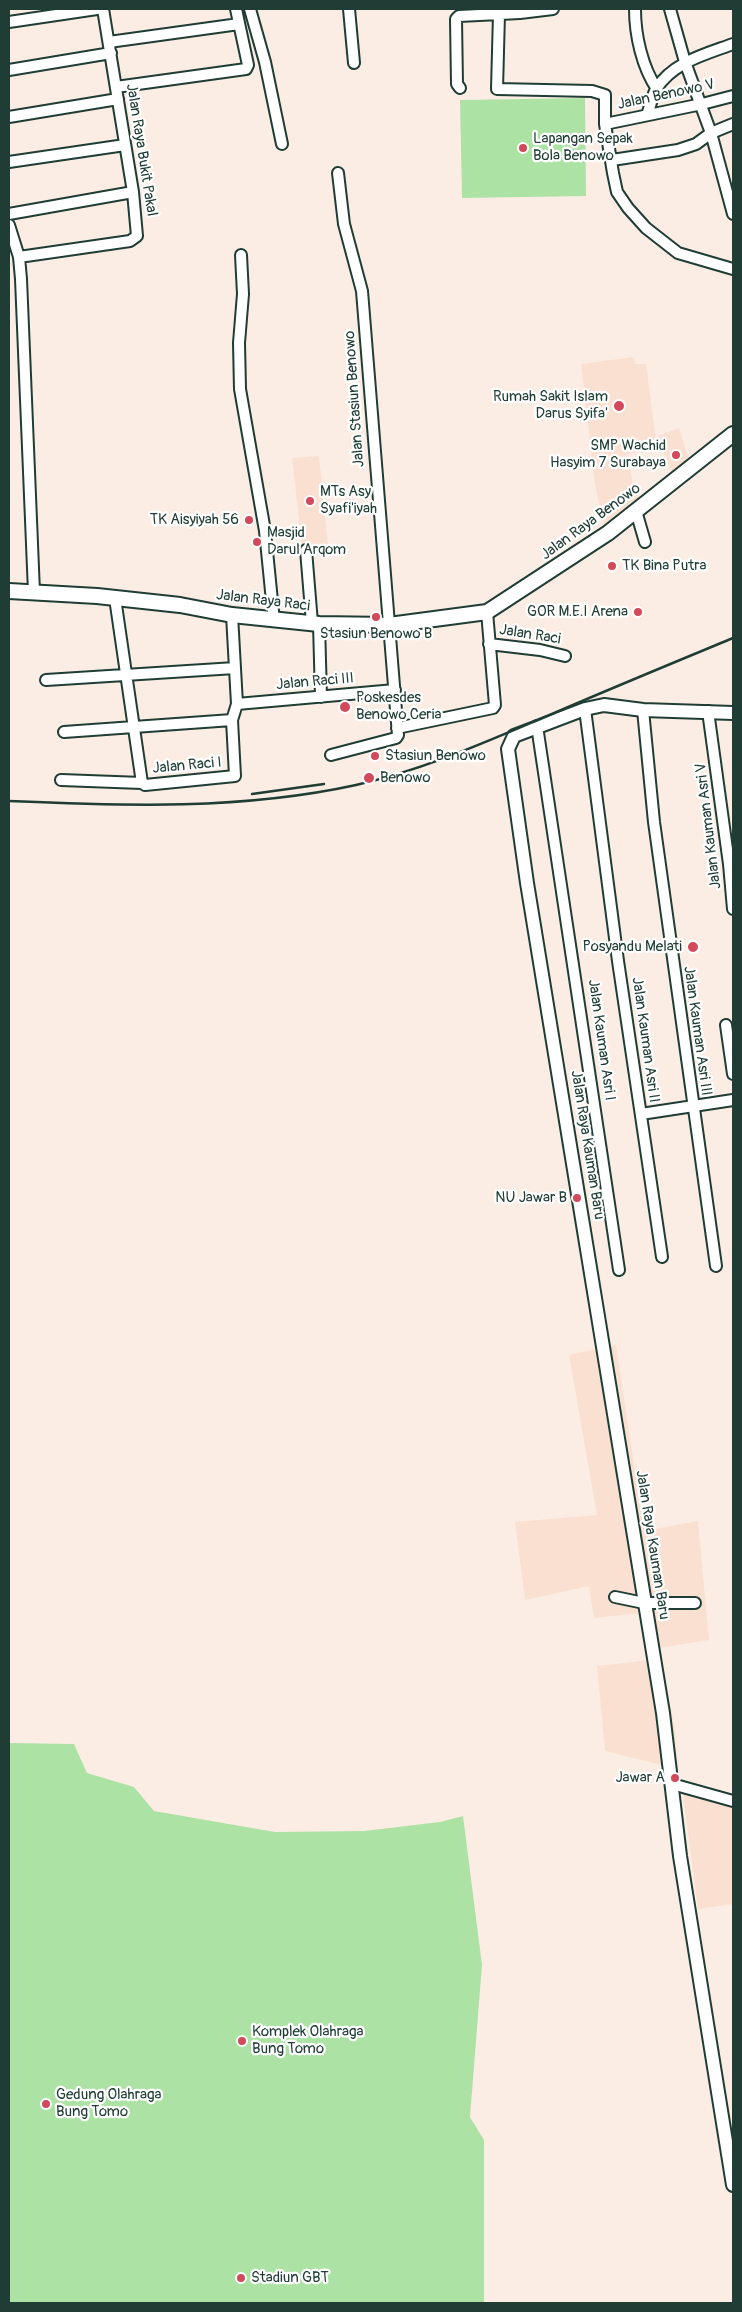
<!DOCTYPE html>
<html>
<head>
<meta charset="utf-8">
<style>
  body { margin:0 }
  #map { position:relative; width:742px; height:2312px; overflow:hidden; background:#fcede4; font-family:Pangolin,sans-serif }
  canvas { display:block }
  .frame { position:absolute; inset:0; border:10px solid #1f3d34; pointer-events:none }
</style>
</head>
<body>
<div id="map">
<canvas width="742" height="2312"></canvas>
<div class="frame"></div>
</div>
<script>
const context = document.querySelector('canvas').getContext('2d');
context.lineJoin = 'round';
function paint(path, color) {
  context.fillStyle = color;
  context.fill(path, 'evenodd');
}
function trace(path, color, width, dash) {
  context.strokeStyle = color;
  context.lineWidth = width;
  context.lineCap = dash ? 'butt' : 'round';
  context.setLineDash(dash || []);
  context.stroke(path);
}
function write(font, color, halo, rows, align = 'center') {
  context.font = font + ' Pangolin,sans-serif';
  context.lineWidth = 4.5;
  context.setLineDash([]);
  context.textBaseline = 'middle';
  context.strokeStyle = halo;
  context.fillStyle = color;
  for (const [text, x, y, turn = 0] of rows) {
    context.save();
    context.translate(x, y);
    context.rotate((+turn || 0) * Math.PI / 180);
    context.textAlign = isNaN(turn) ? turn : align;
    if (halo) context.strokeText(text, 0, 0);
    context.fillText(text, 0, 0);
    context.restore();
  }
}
const built = new Path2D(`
  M 634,357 L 635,364 L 646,364 L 657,448 L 627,454 L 634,489 L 642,504 L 605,530 L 595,485 L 581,364 Z
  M 679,428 L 690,463 L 672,474 L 658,436 Z
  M 319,456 L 328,544 L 302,546 L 292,458 Z
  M 616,1345 L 644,1531 L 698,1521 L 709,1640 L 659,1648 L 675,1730 L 678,1769 L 605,1751 L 597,1666 L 650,1660 L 640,1613 L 594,1618 L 589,1586 L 525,1600 L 515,1522 L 597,1515 L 569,1355 Z
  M 683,1794 L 733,1805 L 733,1904 L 698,1909 Z`);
const green = new Path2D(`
  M 585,98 L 586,196 L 462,198 L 460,100 Z
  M 9,1743 L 74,1744 L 87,1773 L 134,1787 L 154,1811 L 275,1832 L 364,1831 L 440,1822 L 463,1816 L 482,1965 L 470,2117 L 484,2140 L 484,2303 L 9,2303 Z`);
const minor = new Path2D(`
  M 250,9 L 265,62 L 282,144
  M 349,9 L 354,63
  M 635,9 C 635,35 642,67 657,89
  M 670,9 L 685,62 L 711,133 L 733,214
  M 499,14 L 497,89 L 592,91 L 605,95 L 605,124 L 613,173 L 617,192 L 628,208 L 646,228 L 678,253 L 733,269
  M 9,22 L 97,9
  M 109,42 L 239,24
  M 9,70 L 111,53
  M 116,87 L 246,69 L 248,65 L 236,9
  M 460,88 L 457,84 L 456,19 L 459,16 L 520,13 L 553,9
  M 647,115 C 650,107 652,97 656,89 C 673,62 706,54 733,44
  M 9,117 L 118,99
  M 605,124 L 702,104 L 733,96
  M 612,160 L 678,150 L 696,144 L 711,133 L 733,124
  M 9,162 L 125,145
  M 9,214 L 133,192
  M 9,225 L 19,257 L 21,279 L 34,592
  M 241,255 L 243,294 L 239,343 L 240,389 L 265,531 L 274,621
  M 19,257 L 130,241 L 137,236 L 133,192 L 103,9
  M 636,511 L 645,542
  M 306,550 L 312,623
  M 115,598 L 142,783 L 145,785 L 235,776 L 232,720 L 237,704 L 232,615
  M 319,624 L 321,697
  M 489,644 L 540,650 L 565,656
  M 46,680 L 235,668
  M 237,704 L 395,690
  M 585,709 L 618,961 L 662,1257
  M 643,710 L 654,822 L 716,1266
  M 708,711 L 729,864 L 733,909
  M 537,726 L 619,1270
  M 397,728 L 493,708 L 495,705 L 487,612
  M 64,732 L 232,720
  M 331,755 L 396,738 L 398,735 L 362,291 L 344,224 L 338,173
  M 61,780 L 142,783
  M 726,1025 L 733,1074
  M 641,1114 L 733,1100
  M 615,1597 L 644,1603 L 695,1603
  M 672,1784 L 733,1801`);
const tertiary = new Path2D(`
  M 733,713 L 643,710 L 604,705 L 585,709 L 514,736 L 508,749 L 527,883 L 663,1713 L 680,1856 L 733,2185`);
const secondary = new Path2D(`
  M 9,591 L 97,596 L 180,605 L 232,615 L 319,624 L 389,625 L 487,612 L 608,533 L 733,434`);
const rail = new Path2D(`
  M 252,794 L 324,784
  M 9,801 C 125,806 242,810 356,785 C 424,770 488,741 552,714 C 612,688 673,663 733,638`);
const markers = [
  [523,148,5,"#d1495b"],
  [619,406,6,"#d1495b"],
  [676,455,5,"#d1495b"],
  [310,501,5,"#d1495b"],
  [249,520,5,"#d1495b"],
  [257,542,5,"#d1495b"],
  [612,566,5,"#d1495b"],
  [638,612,5,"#d1495b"],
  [376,617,5,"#d1495b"],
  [345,707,6,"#d1495b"],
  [375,756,5,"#d1495b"],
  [369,778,6,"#d1495b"],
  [693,947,6,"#d1495b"],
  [577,1198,5,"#d1495b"],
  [675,1778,5,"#d1495b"],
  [242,2041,5,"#d1495b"],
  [46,2104,5,"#d1495b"],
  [241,2278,5,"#d1495b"]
];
const streetNames = [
  ["Jalan Benowo V",666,95,-12],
  ["Jalan Raya Bukit Pakal",141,150,81],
  ["Jalan Stasiun Benowo",355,399,-94],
  ["Jalan Raya Benowo",591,522,-36],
  ["Jalan Raya Raci",263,601,7],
  ["Jalan Raci",530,635,9],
  ["Jalan Raci III",315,682,-5],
  ["Jalan Raci I",187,766,-5],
  ["Jalan Kauman Asri V",709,826,-97],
  ["Jalan Kauman Asri III",697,1031,82],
  ["Jalan Kauman Asri I",601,1040,82],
  ["Jalan Kauman Asri II",645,1040,82],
  ["Jalan Raya Kauman Baru",587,1145,81],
  ["Jalan Raya Kauman Baru",652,1545,81]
];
const poiNames = [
  ["Lapangan Sepak",533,139],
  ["Bola Benowo",533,156],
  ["Rumah Sakit Islam",608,397,"right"],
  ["Darus Syifa'",608,414,"right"],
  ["SMP Wachid",666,446,"right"],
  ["Hasyim 7 Surabaya",666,463,"right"],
  ["MTs Asy",320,492],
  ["Syafi'iyah",320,509],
  ["TK Aisyiyah 56",239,520,"right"],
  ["Masjid",267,533],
  ["Darul Arqom",267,550],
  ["TK Bina Putra",622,566],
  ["GOR M.E.I Arena",628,612,"right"],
  ["Stasiun Benowo B",376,634,"center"],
  ["Poskesdes",356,698],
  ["Benowo Ceria",356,715],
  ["Stasiun Benowo",385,756],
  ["Benowo",380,778],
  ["Posyandu Melati",682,947,"right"],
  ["NU Jawar B",567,1198,"right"],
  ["Jawar A",665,1778,"right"],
  ["Komplek Olahraga",252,2032],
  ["Bung Tomo",252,2049],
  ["Gedung Olahraga",56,2095],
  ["Bung Tomo",56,2112],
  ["Stadiun GBT",251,2278]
];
paint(built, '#fae0d1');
paint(green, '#ade2a5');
trace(minor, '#1f3d34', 14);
trace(tertiary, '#1f3d34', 16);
trace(secondary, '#1f3d34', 18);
trace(minor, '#fff', 10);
trace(tertiary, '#fff', 12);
trace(secondary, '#fff', 14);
trace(rail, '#1f3d34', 2.5);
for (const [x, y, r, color] of markers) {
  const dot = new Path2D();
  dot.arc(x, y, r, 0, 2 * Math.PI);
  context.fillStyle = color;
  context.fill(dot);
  trace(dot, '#fff', 2);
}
write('15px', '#1f3d34', '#fff', streetNames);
write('15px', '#1f3d34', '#fff', poiNames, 'left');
</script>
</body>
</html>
